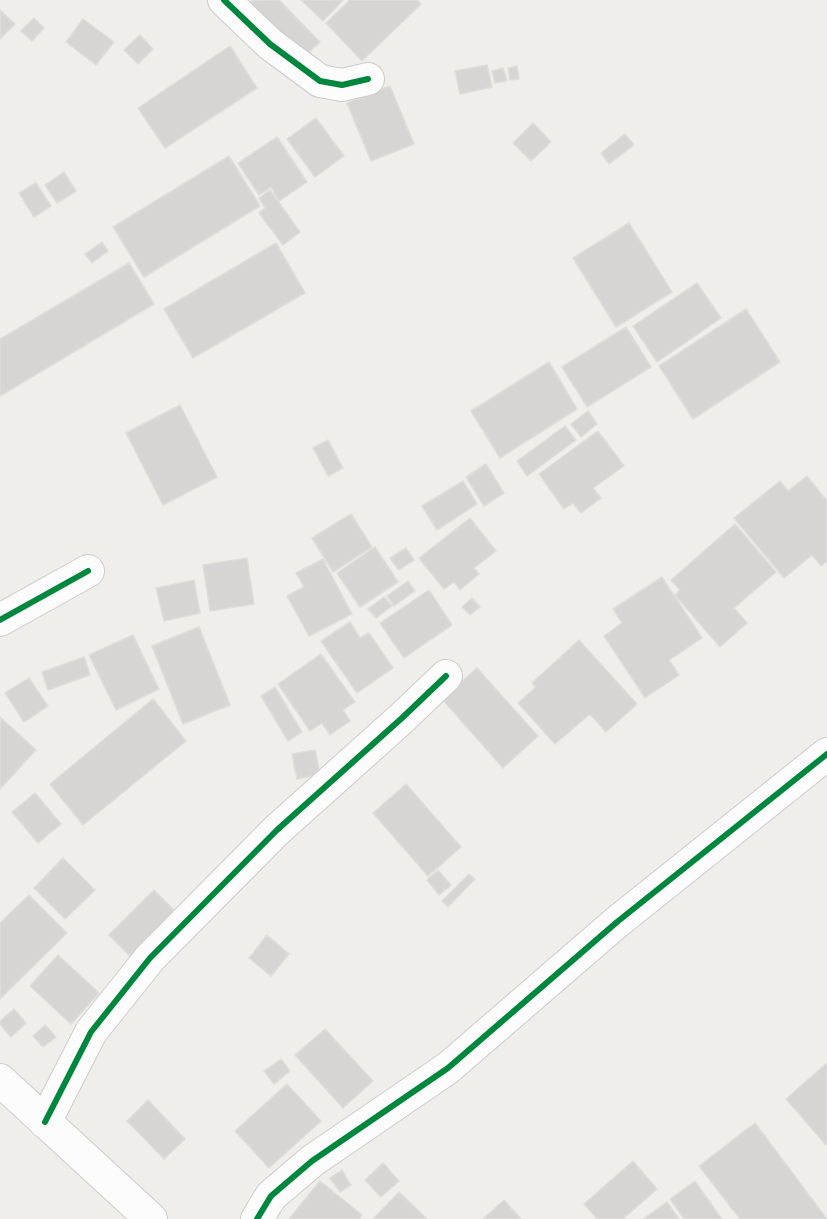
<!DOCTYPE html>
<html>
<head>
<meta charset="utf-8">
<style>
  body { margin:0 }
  canvas { display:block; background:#efeeea }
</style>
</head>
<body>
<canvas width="827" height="1219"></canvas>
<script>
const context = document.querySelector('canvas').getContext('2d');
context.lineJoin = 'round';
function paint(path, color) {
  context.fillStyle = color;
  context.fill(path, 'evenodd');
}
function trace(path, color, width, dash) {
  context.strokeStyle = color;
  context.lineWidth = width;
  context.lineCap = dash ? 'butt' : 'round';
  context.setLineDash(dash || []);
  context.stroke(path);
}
const building = new Path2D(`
  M 253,0 L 279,0 L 320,42 L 302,59 L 249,4 Z
  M 301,0 L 343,0 L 323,21 Z
  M 350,0 L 417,0 L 421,4 L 362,61 L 326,23 Z
  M 0,10 L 15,24 L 0,39 Z
  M 34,18 L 44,28 L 32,41 L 21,31 Z
  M 83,19 L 114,42 L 96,65 L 66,42 Z
  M 140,35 L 153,49 L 138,64 L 124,50 Z
  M 230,46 L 257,88 L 165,148 L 138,108 Z
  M 487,65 L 492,87 L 460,94 L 455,71 Z
  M 517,66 L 519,79 L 510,80 L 508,68 Z
  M 503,68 L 507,81 L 495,83 L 492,71 Z
  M 390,86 L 414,144 L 371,161 L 347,103 Z
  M 316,118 L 344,156 L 315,177 L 287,139 Z
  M 533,123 L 551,142 L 531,161 L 513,143 Z
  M 625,134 L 634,145 L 609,164 L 601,153 Z
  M 277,137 L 307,182 L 279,201 L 271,187 L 259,195 L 238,163 Z
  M 229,156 L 260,206 L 144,277 L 113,227 Z
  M 64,172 L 76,191 L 57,203 L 45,185 Z
  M 36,183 L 51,206 L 34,217 L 19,193 Z
  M 270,190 L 300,232 L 283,245 L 259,213 L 265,208 L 259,198 Z
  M 629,223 L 672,292 L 616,327 L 573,258 Z
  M 102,242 L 108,251 L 92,263 L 85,254 Z
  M 276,243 L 305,293 L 193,358 L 164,309 Z
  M 129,263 L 154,304 L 0,396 L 0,339 Z
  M 697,283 L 721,318 L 657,362 L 633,326 Z
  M 746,309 L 780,362 L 693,419 L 659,366 Z
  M 626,327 L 651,367 L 587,407 L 562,367 Z
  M 549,362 L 577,409 L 500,458 L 471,411 Z
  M 180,405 L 217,477 L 163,505 L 126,433 Z
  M 588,411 L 597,424 L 581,437 L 571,424 Z
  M 565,426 L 576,440 L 527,476 L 517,461 Z
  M 598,431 L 624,466 L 593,488 L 601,498 L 581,513 L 573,503 L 564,509 L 539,474 Z
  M 328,440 L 343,468 L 328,476 L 313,448 Z
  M 486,464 L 504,493 L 484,506 L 466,477 Z
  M 807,476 L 827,501 L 827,561 L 821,566 L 812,555 L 784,578 L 734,518 L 780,481 L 788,491 Z
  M 463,481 L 477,504 L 437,530 L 422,506 Z
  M 351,514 L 372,547 L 333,572 L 312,538 Z
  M 470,518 L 496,551 L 474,568 L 479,574 L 460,590 L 454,582 L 444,589 L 419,558 Z
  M 735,524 L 776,572 L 734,608 L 747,623 L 720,647 L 675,595 L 680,590 L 671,580 Z
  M 375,547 L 398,582 L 360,607 L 337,573 Z
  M 406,548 L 414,560 L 399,570 L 390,558 Z
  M 247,558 L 254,604 L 210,611 L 203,565 Z
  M 323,559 L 352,614 L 309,636 L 287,596 L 304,587 L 296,573 Z
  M 662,577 L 702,638 L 669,660 L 679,675 L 645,698 L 604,636 L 622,623 L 613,609 Z
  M 194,580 L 200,613 L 164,621 L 156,588 Z
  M 408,581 L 415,591 L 394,606 L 387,596 Z
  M 429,590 L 452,625 L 404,658 L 380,623 Z
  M 384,597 L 392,606 L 376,618 L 368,609 Z
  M 472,598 L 480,607 L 470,615 L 462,607 Z
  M 350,622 L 360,638 L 369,633 L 393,668 L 357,693 L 321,641 Z
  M 199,627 L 230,705 L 183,724 L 152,646 Z
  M 133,635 L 159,689 L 116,710 L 89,655 Z
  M 579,640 L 637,704 L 606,732 L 590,714 L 555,744 L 518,703 L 536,687 L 532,683 Z
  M 321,654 L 355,702 L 343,710 L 350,721 L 330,735 L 322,723 L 310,731 L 278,684 Z
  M 84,657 L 90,675 L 48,690 L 42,672 Z
  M 477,668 L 538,736 L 503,768 L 442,699 Z
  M 29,678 L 48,706 L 24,722 L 5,693 Z
  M 275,687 L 302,732 L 288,741 L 261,696 Z
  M 153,699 L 186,741 L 83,825 L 50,784 Z
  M 0,717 L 36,750 L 0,789 Z
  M 315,750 L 320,774 L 297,779 L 292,754 Z
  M 406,784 L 461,847 L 428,876 L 373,813 Z
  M 35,793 L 61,824 L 38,843 L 12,812 Z
  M 63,858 L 95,890 L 65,919 L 34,888 Z
  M 438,870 L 451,885 L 439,895 L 427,880 Z
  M 469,874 L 475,879 L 448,907 L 442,901 Z
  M 154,890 L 175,911 L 130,956 L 109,935 Z
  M 29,895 L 67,933 L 0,999 L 0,923 Z
  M 267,935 L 289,954 L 271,976 L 249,958 Z
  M 58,955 L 99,993 L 71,1024 L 30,986 Z
  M 14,1009 L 26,1023 L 11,1037 L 0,1024 L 0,1021 Z
  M 45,1025 L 56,1037 L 43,1047 L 33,1036 Z
  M 325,1029 L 373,1081 L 343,1108 L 295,1055 Z
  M 281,1059 L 290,1071 L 274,1084 L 264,1071 Z
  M 827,1063 L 827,1144 L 826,1145 L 786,1099 Z
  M 287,1084 L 321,1121 L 269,1168 L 235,1131 Z
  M 148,1100 L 185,1139 L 164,1159 L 127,1121 Z
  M 755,1123 L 827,1219 L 740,1219 L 699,1166 Z
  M 633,1161 L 657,1189 L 623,1219 L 597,1219 L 584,1204 Z
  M 383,1163 L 399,1181 L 381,1197 L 365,1180 Z
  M 342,1170 L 351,1185 L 340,1192 L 330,1178 Z
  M 320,1181 L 362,1215 L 359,1219 L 289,1219 Z
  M 695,1181 L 722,1219 L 684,1219 L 670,1199 Z
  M 399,1192 L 427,1219 L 373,1219 Z
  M 504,1200 L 521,1219 L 483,1219 Z
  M 667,1202 L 679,1219 L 643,1219 Z`);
const minor = new Path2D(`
  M 224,0 L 270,44 L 320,81 L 342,85 L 368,79
  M 0,620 L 88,571
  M 0,1080 L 151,1219
  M 45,1122 L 91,1032 L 150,958 L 277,830 L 402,718 L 446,676
  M 257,1219 L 271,1196 L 312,1161 L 448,1068 L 617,922 L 827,754`);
const cycleway = new Path2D(`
  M 224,0 L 270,44 L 320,81 L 342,85 L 368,79
  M 0,620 L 88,571
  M 45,1122 L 91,1032 L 150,958 L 277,830 L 402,718 L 446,676
  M 257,1219 L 271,1196 L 312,1161 L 448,1068 L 617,922 L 827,754`);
paint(building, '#d6d5d3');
trace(building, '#deddd9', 1.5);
trace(minor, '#cbcccc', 34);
trace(minor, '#fdfcfc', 32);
trace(cycleway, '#00873e', 6);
</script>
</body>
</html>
